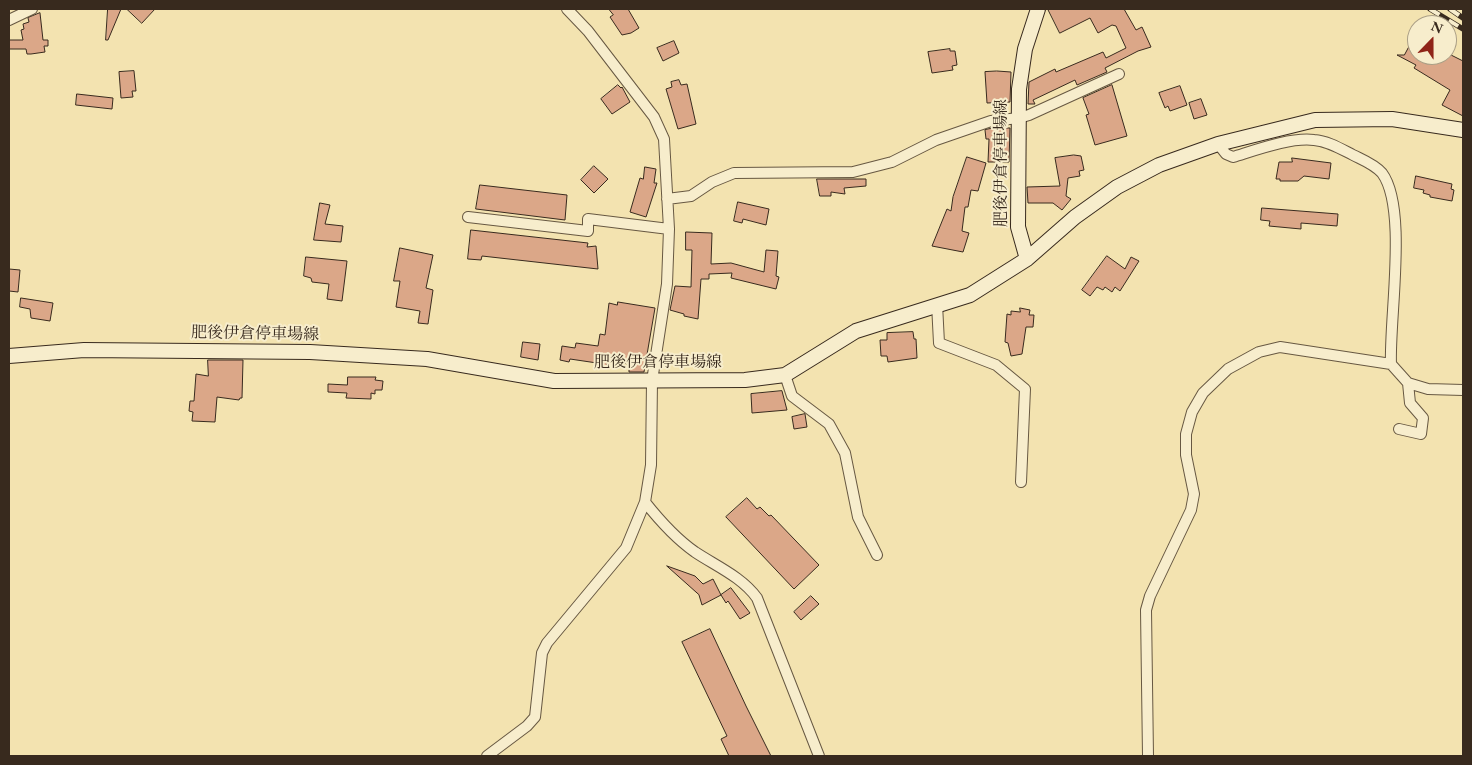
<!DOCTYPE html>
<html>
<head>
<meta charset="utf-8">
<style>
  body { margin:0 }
  #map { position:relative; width:1472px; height:765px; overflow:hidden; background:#f3e3b0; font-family:"EB Garamond",serif }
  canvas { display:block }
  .frame { position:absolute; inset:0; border:10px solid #382a1e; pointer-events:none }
  .north { position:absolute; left:1407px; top:15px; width:50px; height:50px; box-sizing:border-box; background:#f7edcc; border:1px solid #ab9f86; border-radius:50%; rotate:22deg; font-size:14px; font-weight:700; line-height:20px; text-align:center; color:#382a1e }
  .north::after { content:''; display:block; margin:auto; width:18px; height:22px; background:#8f2418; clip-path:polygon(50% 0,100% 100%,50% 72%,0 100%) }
</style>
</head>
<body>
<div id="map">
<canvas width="1472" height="765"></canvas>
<div class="frame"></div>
<div class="north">N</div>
</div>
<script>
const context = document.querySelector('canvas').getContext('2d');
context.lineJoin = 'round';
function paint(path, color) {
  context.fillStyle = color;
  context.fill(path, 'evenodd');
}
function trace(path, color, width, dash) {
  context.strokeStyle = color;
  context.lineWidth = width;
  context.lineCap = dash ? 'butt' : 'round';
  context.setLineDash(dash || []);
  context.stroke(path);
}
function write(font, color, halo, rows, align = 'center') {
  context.font = font + ' "EB Garamond","Noto Serif JP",serif';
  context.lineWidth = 4;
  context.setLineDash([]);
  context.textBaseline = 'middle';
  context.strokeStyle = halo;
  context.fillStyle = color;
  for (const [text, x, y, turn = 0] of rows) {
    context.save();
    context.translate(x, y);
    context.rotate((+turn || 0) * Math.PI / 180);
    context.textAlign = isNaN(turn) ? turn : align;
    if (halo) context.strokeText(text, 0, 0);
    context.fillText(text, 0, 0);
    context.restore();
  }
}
const building = new Path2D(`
  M 108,9 L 121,9 L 108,40 L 106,40 Z
  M 127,9 L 155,9 L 142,23 Z
  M 609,9 L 628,9 L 639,28 L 631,33 L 622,35 L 610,17 L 613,15 Z
  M 1048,9 L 1124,9 L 1136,30 L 1142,27 L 1151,47 L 1138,51 L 1105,68 L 1107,72 L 1077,85 L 1075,80 L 1033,100 L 1035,104 L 1028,104 L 1029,82 L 1055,69 L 1056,72 L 1103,52 L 1106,58 L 1126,48 L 1116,26 L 1112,25 L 1098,33 L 1090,18 L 1060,33 Z
  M 40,13 L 43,40 L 48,40 L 48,46 L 44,46 L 45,52 L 31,54 L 27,54 L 26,49 L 9,49 L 9,40 L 23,40 L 21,30 L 24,29 L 23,24 L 29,22 L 28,18 Z
  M 1417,32 L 1417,55 L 1451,55 L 1463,61 L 1463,116 L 1442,105 L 1450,90 L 1414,68 L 1416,65 L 1397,55 L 1404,55 Z
  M 674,41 L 679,53 L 663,61 L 657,48 Z
  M 950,49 L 950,51 L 955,51 L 957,65 L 952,66 L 953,70 L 932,73 L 928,52 Z
  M 134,71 L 136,91 L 132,91 L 133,97 L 121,98 L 119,72 Z
  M 997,71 L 1011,72 L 1010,102 L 987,103 L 985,72 Z
  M 679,80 L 681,85 L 687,84 L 696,124 L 678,129 L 666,89 L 672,87 L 671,82 Z
  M 618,85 L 621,88 L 622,87 L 630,102 L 612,114 L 601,99 Z
  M 1112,85 L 1127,136 L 1095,145 L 1086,115 L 1089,114 L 1083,98 Z
  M 1180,86 L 1187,105 L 1170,111 L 1168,106 L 1165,108 L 1159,93 Z
  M 77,94 L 113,98 L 112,109 L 76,105 Z
  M 1201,99 L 1207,115 L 1194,119 L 1189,103 Z
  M 993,128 L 1010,128 L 1009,162 L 988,162 L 989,139 L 986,139 L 985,130 Z
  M 1074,155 L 1081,156 L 1084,170 L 1079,171 L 1080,176 L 1068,178 L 1066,196 L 1071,199 L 1062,210 L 1053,203 L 1028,203 L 1027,187 L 1060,186 L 1055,158 Z
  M 967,157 L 986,163 L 978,191 L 971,190 L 968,207 L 965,207 L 962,231 L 969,233 L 963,252 L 932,246 L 947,209 L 951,211 L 953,197 Z
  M 1292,158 L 1331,163 L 1329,179 L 1304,176 L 1298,181 L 1280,181 L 1280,179 L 1276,179 L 1279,162 L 1292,162 Z
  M 594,166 L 608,179 L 594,193 L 581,180 Z
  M 645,167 L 656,169 L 654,183 L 657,183 L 646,217 L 630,212 L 640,178 L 643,179 Z
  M 1416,176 L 1452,184 L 1451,189 L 1454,190 L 1452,201 L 1430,197 L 1430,195 L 1423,193 L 1424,190 L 1414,188 Z
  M 817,179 L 866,179 L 866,186 L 844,188 L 845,194 L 831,192 L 831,196 L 820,196 Z
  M 480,185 L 567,195 L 565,220 L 476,209 Z
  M 738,202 L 769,209 L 766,225 L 743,219 L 742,223 L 734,221 Z
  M 320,203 L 330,205 L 325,224 L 343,226 L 341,242 L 314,240 Z
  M 1262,208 L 1338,214 L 1337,226 L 1301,223 L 1301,229 L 1269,226 L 1270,221 L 1261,220 Z
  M 471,230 L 588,243 L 587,247 L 596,246 L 598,269 L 482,256 L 481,260 L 468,259 Z
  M 686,232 L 712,233 L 711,264 L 731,263 L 764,272 L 766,250 L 778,251 L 776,276 L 779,277 L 776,289 L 731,278 L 732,273 L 709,274 L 709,279 L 701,279 L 698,319 L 684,316 L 684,314 L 670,310 L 675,286 L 691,287 L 692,250 L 686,250 Z
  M 400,248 L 433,255 L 426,288 L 433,290 L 428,324 L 418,323 L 420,311 L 396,307 L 400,281 L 394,281 Z
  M 1107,256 L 1125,269 L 1131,257 L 1139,261 L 1120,291 L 1115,287 L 1112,292 L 1105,287 L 1103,290 L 1097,287 L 1090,296 L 1082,290 Z
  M 306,257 L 347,261 L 342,301 L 327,299 L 329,284 L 312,282 L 311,278 L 304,276 Z
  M 9,269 L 20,270 L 18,292 L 9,291 Z
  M 21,298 L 53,303 L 50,321 L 31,318 L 30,309 L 20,307 Z
  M 618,302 L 655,308 L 644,372 L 629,372 L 629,364 L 607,361 L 607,366 L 597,366 L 597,363 L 570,359 L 569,362 L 560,360 L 562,346 L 575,348 L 576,343 L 598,346 L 600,334 L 605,335 L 609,303 L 617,305 Z
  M 1020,308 L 1030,310 L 1029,315 L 1034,315 L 1033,327 L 1026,327 L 1022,354 L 1011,356 L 1008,343 L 1005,342 L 1007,314 L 1011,315 L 1011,311 L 1020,312 Z
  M 913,332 L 914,339 L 916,339 L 917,358 L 888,362 L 887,356 L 881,356 L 880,340 L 887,340 L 887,333 Z
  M 523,342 L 540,344 L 538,360 L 521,357 Z
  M 208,360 L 243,360 L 242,398 L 240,398 L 239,400 L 217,397 L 215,422 L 192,421 L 193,412 L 189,411 L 190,401 L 194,401 L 196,374 L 208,376 Z
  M 348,377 L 376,377 L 375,380 L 383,381 L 382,390 L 375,390 L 375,394 L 371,393 L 371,399 L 346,398 L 347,393 L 328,392 L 328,384 L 347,385 Z
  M 782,391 L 787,410 L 752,413 L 751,394 Z
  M 805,414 L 807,427 L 794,429 L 792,417 Z
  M 747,498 L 757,509 L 760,507 L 769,516 L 771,515 L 819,565 L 794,589 L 726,517 Z
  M 667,566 L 695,576 L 703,584 L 713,579 L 721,595 L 702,605 L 699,595 Z
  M 731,588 L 750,613 L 740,619 L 728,601 L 726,603 L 721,595 Z
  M 811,596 L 819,604 L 801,620 L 794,612 Z
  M 710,629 L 746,706 L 771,756 L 729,756 L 721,739 L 727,736 L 682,642 Z`);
const minor = new Path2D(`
  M 9,20 L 32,9
  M 1218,144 L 1226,154 L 1233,157 C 1256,150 1291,137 1314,140 C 1328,141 1341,149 1353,155 C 1363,160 1374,164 1382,173 C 1408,208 1389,318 1391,364 L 1408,383 L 1428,389 L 1463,390
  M 667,199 L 691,196 L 712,182 L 734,173 L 853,172 L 892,162 L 936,140 L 991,121 L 1019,118 L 1029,115 L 1119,74
  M 468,217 L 588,231 L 588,219 L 669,229
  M 937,304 L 939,343 L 996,365 L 1025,389 L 1021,482
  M 785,375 L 792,396 L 829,424 L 845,453 L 858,517 L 877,555
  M 1399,429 L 1421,434 L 1423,418 L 1410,403 L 1408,383
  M 645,502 C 660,521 675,538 695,552 C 716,566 742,577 757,598 L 819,756
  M 487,756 L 527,726 L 535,717 L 542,653 L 547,643 L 626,548 L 645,502 L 651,465 L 652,381 L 667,284 L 669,229 L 664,139 L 654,117 L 588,31 L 567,9
  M 1148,756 L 1146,610 L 1150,596 L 1191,510 L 1194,494 L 1186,455 L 1186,434 L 1192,412 L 1203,393 L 1228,369 L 1259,352 L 1280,347 L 1391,364`);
const secondary = new Path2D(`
  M 1027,259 L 1018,227 L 1019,89 L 1025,49 L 1038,9
  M 9,356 L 84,350 L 310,352 L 427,359 L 554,381 L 745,380 L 785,375 L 856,331 L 970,295 L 1027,259 L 1075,217 L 1117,187 L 1159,165 L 1218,144 L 1315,120 L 1392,119 L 1463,130`);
const rail = new Path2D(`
  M 1430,9 L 1463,29
  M 1450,9 L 1463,18`);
const streetNames = [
  ["肥後伊倉停車場線",1002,163,-90],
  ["肥後伊倉停車場線",255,334,1],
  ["肥後伊倉停車場線",658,363]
];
paint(building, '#dba788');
trace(building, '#382a1e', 1);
trace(minor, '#675842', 12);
trace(secondary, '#382a1e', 16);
trace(minor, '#f7edcc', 10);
trace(secondary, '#f7edcc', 14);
trace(rail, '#382a1e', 5.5);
trace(rail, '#f7edcc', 4, [11]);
write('16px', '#382a1e', '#f7edcc', streetNames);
</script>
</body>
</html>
